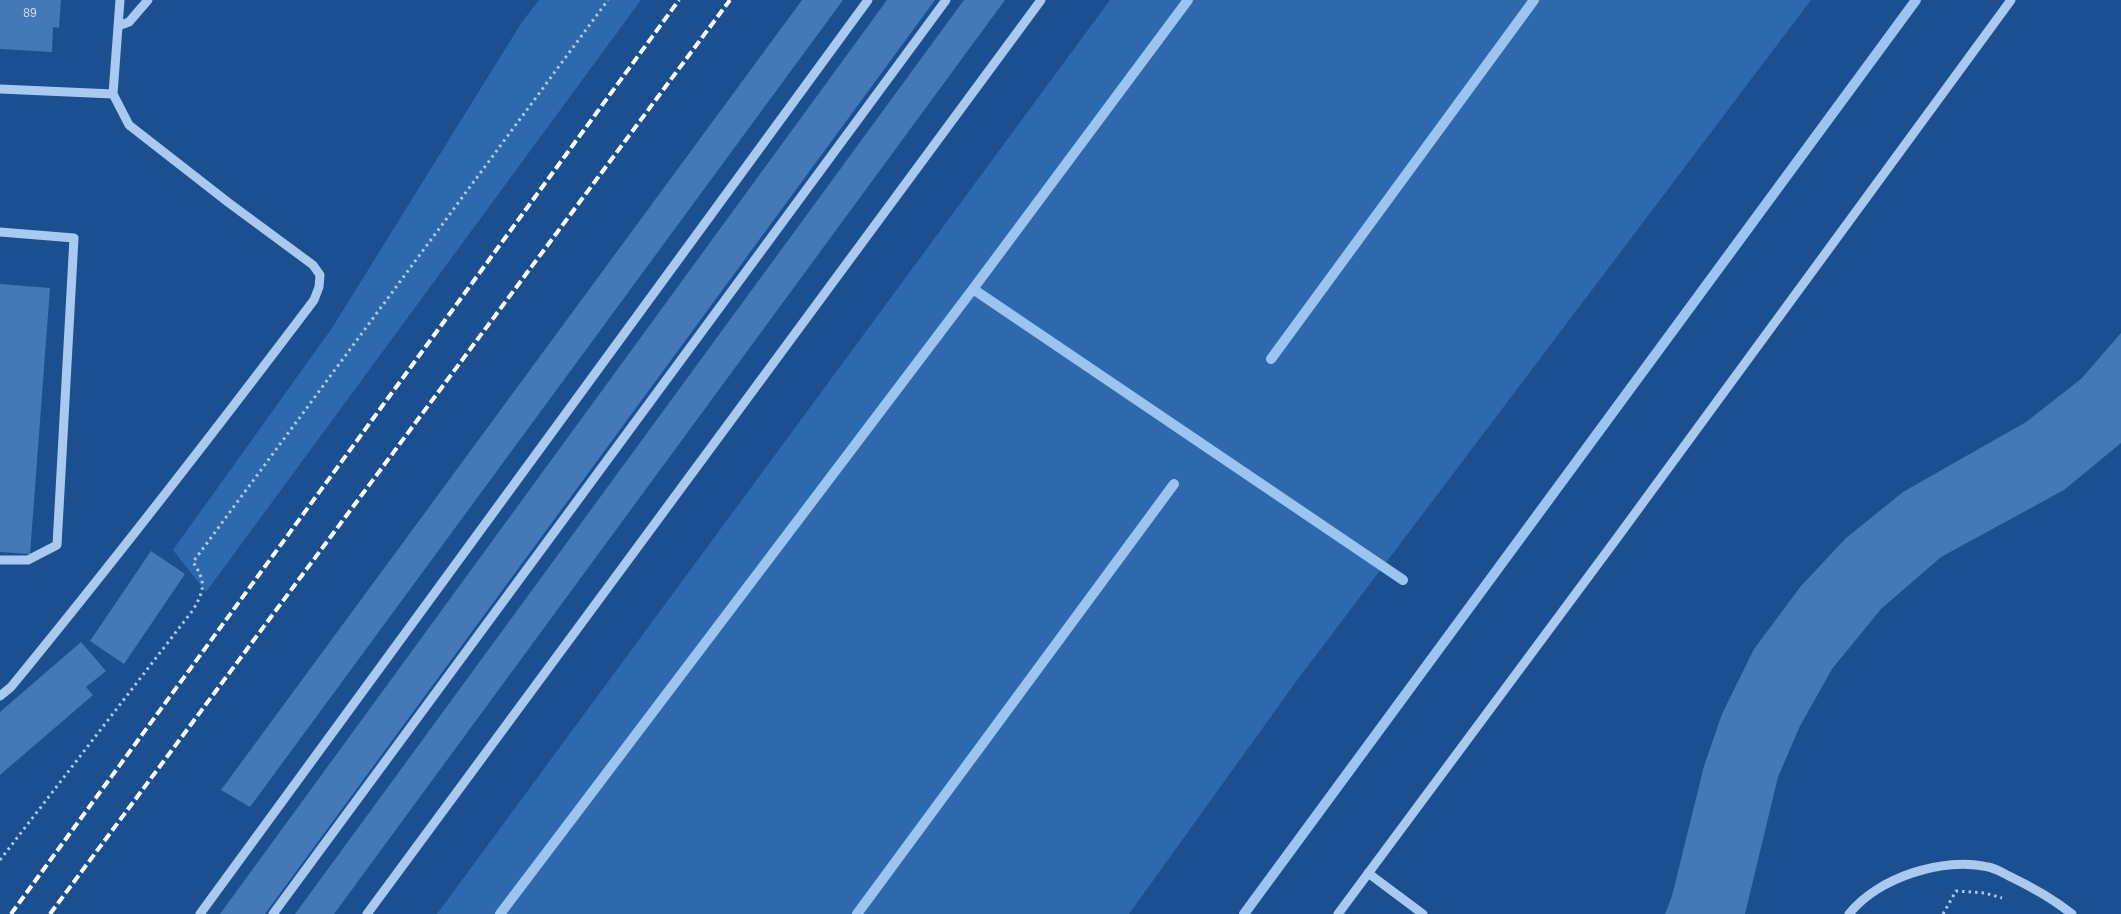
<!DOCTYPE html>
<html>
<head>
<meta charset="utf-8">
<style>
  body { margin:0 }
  canvas { display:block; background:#1b4f8f }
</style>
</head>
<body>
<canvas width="2121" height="914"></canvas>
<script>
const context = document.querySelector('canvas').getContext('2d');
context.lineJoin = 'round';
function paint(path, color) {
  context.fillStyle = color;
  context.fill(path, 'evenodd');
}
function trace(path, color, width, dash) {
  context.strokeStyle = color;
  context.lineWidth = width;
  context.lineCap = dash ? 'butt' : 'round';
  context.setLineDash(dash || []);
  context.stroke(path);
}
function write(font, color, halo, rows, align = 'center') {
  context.font = font + ' Helvetica,sans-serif';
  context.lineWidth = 4;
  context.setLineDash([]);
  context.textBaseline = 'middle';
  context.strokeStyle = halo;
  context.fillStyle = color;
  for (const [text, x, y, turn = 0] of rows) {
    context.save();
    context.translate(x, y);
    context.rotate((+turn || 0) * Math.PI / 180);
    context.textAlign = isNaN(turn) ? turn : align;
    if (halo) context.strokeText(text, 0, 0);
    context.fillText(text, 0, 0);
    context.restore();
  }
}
const green = new Path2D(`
  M 539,0 L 641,0 L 206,592 L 173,550 L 332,328 L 522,22 Z
  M 1110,0 L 1811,0 L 1295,683 L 1129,914 L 437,914 Z`);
const stream = new Path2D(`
  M 973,289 L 1403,580
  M 1271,359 L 1534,0
  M 500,914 L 973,289 L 1188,0
  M 857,914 L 1174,484
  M 1244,914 L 1916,0`);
const building = new Path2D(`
  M 0,0 L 61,0 L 59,28 L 53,27 L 52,52 L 0,49 Z
  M 802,0 L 843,0 L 250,807 L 221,790 Z
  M 887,0 L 935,0 L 265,914 L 220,914 Z
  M 964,0 L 1005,0 L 334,914 L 295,914 Z
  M 0,284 L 50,288 L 30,554 L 0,552 Z
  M 2121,333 L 2121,443 L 2064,490 L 1941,557 L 1881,609 L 1832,669 L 1800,726 L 1778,777 L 1745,914 L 1665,914 L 1672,896 L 1704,766 L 1722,714 L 1754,649 L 1801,586 L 1846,538 L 1903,492 L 2026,422 L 2081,379 Z
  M 151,551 L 185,574 L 124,664 L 90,641 Z
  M 81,642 L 106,671 L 86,687 L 93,695 L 0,775 L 0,712 Z`);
const path = new Path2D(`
  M 0,860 L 193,610 C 205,589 206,582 193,562 L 608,0
  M 1943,914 L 1956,891 L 1985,893 L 2002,898`);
const minor = new Path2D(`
  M 118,26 L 129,22 L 148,0
  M 0,89 L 113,94
  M 0,232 L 74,238 L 57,545 L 28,560 L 0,560
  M 0,696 L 11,687 C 115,560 215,431 314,300 L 319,287 L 320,275 L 313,265 L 229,203 L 129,125 L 113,94 L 120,0
  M 1368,873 L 1423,914
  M 200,914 L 868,0
  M 273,914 L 946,0
  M 367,914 L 1041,0
  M 1338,914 L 1617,538 L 2011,0
  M 1849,914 C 1877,878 1944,856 1988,867 C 1995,868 2003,873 2009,876 C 2032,887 2052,898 2072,914`);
const rail = new Path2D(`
  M 11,914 L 679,0
  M 50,914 L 730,0`);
const numberNames = [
  ["89",30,14]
];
paint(green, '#2e69ad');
trace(stream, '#9cc4f0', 10);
paint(building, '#4478b7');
trace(path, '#a9c9ee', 3, [2.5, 4]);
trace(minor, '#a9c9ee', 9);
trace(rail, '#fff', 4, [9, 4]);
write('12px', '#d0dded', null, numberNames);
</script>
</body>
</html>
